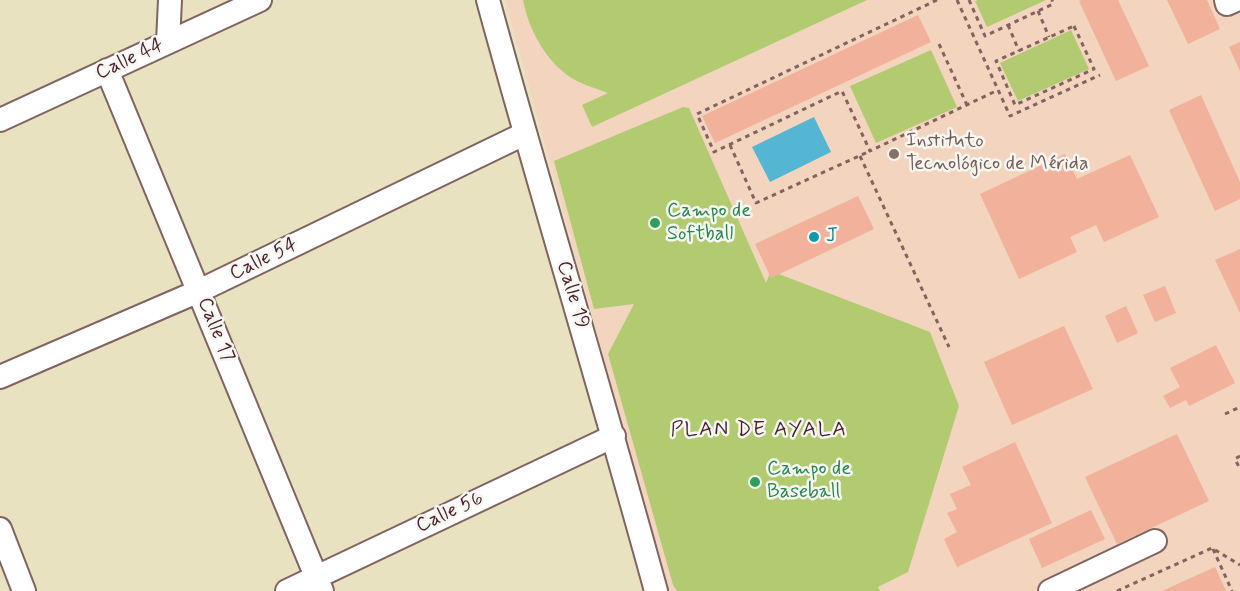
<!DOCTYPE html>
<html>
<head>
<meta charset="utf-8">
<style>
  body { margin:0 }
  canvas { display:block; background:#e8e2c1 }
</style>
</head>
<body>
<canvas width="1240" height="591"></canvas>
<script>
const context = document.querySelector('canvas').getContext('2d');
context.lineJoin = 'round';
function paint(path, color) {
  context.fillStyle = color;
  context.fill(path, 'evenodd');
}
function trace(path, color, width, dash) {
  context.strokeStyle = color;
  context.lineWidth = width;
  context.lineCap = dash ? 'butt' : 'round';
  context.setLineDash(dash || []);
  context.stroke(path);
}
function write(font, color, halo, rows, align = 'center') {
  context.font = font + ' Mynerve,sans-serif';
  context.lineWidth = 5;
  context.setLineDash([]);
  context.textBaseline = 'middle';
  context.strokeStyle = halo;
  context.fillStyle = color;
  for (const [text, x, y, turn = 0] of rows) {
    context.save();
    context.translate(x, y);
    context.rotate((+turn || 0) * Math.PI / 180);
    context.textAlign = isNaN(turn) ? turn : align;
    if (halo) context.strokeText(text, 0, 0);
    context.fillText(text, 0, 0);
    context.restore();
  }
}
const built = new Path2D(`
  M 505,0 L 1240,0 L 1240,591 L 668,591 Z`);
const green = new Path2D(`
  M 523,0 L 867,0 L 592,127 L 582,105 L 608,93 C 598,89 587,86 577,81 C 548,66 529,31 523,0 Z
  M 978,0 L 1046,0 L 987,27 L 975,1 Z
  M 1071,30 L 1089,69 L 1018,101 L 1000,63 Z
  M 931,50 L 957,107 L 876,143 L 850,86 Z
  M 683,107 L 689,108 L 766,283 L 771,271 L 930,332 L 959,406 L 908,572 L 878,587 L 880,591 L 677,591 L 673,585 L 608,354 L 634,304 L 594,309 L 554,161 Z`);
const water = new Path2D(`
  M 814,117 L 831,152 L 770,182 L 752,147 Z`);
const building = new Path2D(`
  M 1082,0 L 1118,0 L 1149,66 L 1116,81 L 1079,1 Z
  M 1167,0 L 1207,0 L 1220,29 L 1188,44 Z
  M 918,15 L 931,42 L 715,143 L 702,116 Z
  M 1240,42 L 1240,71 L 1229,47 Z
  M 1201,95 L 1240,182 L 1240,199 L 1215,211 L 1169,110 Z
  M 1065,154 L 1077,179 L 1130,155 L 1159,217 L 1104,242 L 1096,225 L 1070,237 L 1077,252 L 1019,279 L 980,194 Z
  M 858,196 L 874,229 L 771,278 L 755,244 Z
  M 1240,249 L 1240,313 L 1215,260 Z
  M 1165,286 L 1176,313 L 1155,322 L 1143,295 Z
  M 1126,306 L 1138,333 L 1117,343 L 1105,316 Z
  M 1064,326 L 1093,389 L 1012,425 L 984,362 Z
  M 1216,345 L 1235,383 L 1189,406 L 1186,400 L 1170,408 L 1163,396 L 1180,387 L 1170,368 Z
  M 1177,434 L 1209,501 L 1117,544 L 1085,477 Z
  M 1015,442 L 1052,523 L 957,567 L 944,539 L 957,532 L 947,513 L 957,509 L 950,494 L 971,485 L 962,467 Z
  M 1091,510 L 1105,539 L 1042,568 L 1029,539 Z
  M 1215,567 L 1226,591 L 1162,591 Z`);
const path = new Path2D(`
  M 937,0 L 697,114 L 714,152 L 842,91 L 870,151 L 998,90
  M 957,0 L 1010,116 L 1100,75
  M 969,0 L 985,36 L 1053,4 L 1052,0
  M 1038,11 L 1049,37
  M 1008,25 L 1019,51
  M 1074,26 L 1094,69 L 1015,105 L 996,61 Z
  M 939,44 L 967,105
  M 730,145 L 756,203 L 870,151
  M 860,156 L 949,347
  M 1225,414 L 1240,407
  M 1240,456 L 1235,459 L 1240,469
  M 1213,549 L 1232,591
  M 1117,591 L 1212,548 L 1240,565`);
const minor = new Path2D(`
  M 488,0 C 542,198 602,393 656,591
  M 1226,0 L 1227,4 L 1236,0
  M 168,42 L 170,0
  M 107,70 L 322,591
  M 0,120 L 260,0
  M 0,377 L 199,291 L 524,134
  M 0,529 L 24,591
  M 287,591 L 614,436
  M 1050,591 L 1155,541`);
const markers = [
  [894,154,6,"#8d6e63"],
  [655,223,6,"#2e9e5b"],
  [814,237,6,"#0f9aa8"],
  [755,482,6,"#2e9e5b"]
];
const streetNames = [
  ["Calle 44",130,60,-25],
  ["Calle 54",264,260,-26],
  ["Calle 19",572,295,73],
  ["Calle 17",215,330,68],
  ["Calle 56",450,513,-25]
];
const educationNames = [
  ["Instituto",906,142],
  ["Tecnológico de Mérida",906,165]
];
const leisureNames = [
  ["Campo de",667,212],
  ["Softball",667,235],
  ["Campo de",767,470],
  ["Baseball",767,493]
];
const cultureNames = [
  ["J",826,237]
];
const neighbourhoodNames = [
  ["PLAN DE AYALA",759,431]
];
paint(built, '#f3d4bf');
paint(green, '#b2cb71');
paint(water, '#55b6d3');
paint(building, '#f1b19b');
trace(minor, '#816360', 26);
trace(path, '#816360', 3, [4.5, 4.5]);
trace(minor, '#fff', 22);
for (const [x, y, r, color] of markers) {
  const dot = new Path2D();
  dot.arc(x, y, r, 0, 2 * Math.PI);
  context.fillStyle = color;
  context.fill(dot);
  trace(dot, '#f6f6f2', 2);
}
write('20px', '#4a1f2b', '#f6f6f2', streetNames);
write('20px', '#785e54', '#f6f6f2', educationNames, 'left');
write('20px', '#27864d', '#f6f6f2', leisureNames, 'left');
write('20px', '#0d838f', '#f6f6f2', cultureNames, 'left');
context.letterSpacing = '1.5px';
write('21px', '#4a1f2b', '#f6f6f2', neighbourhoodNames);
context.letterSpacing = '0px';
</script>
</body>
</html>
